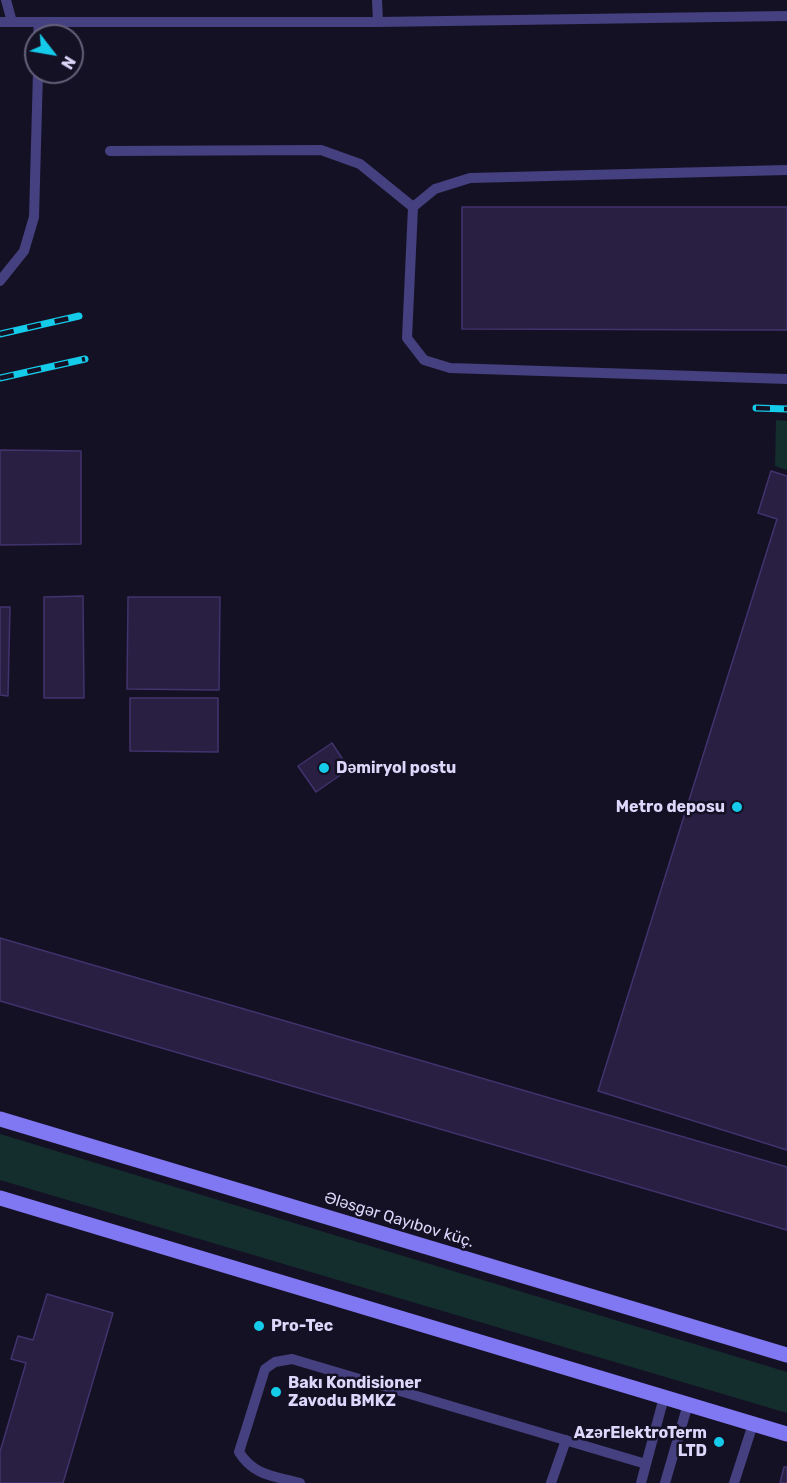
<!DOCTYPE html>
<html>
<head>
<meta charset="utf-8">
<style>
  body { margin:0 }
  #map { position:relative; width:787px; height:1483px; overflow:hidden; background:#151124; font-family:Rubik,sans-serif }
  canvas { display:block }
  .north { position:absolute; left:24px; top:24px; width:60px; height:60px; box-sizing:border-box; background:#151124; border:2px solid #65607a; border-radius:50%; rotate:121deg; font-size:16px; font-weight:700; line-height:24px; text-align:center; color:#ddd7fb }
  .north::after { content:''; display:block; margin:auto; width:21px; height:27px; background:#15cbea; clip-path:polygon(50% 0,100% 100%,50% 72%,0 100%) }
</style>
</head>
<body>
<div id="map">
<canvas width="787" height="1483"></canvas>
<div class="north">N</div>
</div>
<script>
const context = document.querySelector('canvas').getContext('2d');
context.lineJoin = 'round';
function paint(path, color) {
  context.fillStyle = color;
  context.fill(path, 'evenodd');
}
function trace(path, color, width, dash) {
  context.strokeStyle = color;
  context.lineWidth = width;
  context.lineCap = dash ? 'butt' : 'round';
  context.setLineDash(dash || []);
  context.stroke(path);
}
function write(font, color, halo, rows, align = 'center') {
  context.font = font + ' Rubik,sans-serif';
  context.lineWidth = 5;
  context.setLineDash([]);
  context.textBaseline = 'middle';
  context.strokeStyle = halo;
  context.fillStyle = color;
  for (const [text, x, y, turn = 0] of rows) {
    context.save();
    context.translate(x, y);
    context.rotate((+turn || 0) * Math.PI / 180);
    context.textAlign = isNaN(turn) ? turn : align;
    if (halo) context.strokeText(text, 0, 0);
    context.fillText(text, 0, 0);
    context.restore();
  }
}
const green = new Path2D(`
  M 776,420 L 787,421 L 787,470 L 775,466 Z
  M 0,1134 L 787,1372 L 787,1413 L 0,1180 Z`);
const building = new Path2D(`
  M 462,207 L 787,207 L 787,330 L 462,329 Z
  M 0,450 L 81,451 L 81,544 L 0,545 Z
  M 771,471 L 787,476 L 787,1150 L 598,1091 L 777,519 L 758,513 Z
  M 83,596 L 84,698 L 44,698 L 44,597 Z
  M 128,597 L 220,597 L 219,690 L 127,689 Z
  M 0,607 L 10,607 L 8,696 L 0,695 Z
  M 130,698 L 218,698 L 218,752 L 130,751 Z
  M 332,743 L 349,769 L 316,792 L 298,766 Z
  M 0,938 L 787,1167 L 787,1230 L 0,1001 Z
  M 47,1294 L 113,1313 L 63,1483 L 0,1483 L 0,1452 L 26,1363 L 11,1359 L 18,1336 L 33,1340 Z
  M 784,1467 L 787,1467 L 787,1483 L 780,1483 Z`);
const service = new Path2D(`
  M 6,0 L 12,22
  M 377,0 L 378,22
  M 0,22 L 378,22 L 787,16
  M 38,36 L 39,22
  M 110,151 L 321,150 L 360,164 L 413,207 L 407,338 L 424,360 L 450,368 L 787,379
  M 413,207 L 435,189 L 470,178 L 787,170
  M 0,281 L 24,251 L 34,217 L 38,72
  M 300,1483 C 274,1476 254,1476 239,1452 L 265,1369 L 275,1362 L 292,1359 L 646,1464
  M 551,1483 L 566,1440
  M 641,1483 L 664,1397
  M 665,1483 L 688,1404
  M 734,1483 L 753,1424`);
const secondary = new Path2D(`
  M 0,1119 L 787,1355
  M 0,1198 L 787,1434`);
const rail = new Path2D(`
  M 0,334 L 79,316
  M 0,378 L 85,359
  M 756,408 L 787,409`);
const markers = [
  [324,768,6,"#15cbea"],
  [737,807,6,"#15cbea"],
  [259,1326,6,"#15cbea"],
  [276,1392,6,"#15cbea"],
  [719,1442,6,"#15cbea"]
];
const poiNames = [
  ["Dəmiryol postu",336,768],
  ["Metro deposu",725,807,"right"],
  ["Pro-Tec",271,1326],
  ["Bakı Kondisioner",288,1383],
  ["Zavodu BMKZ",288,1401],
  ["AzərElektroTerm",707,1433,"right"],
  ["LTD",707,1451,"right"]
];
const streetNames = [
  ["Ələsgər Qayıbov küç.",399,1220,17]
];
paint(green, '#142d2d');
paint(building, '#281f43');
trace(building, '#41336d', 1.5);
trace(service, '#45407f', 10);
trace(secondary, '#8077f3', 15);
trace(rail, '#15cbea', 7);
trace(rail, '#151124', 4.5, [14]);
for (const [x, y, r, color] of markers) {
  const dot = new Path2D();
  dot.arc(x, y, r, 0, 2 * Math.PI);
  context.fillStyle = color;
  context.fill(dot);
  trace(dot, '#151124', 2);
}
write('bold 16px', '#ddd7fb', '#151124', poiNames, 'left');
write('16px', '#ddd7fb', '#151124', streetNames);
</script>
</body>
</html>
